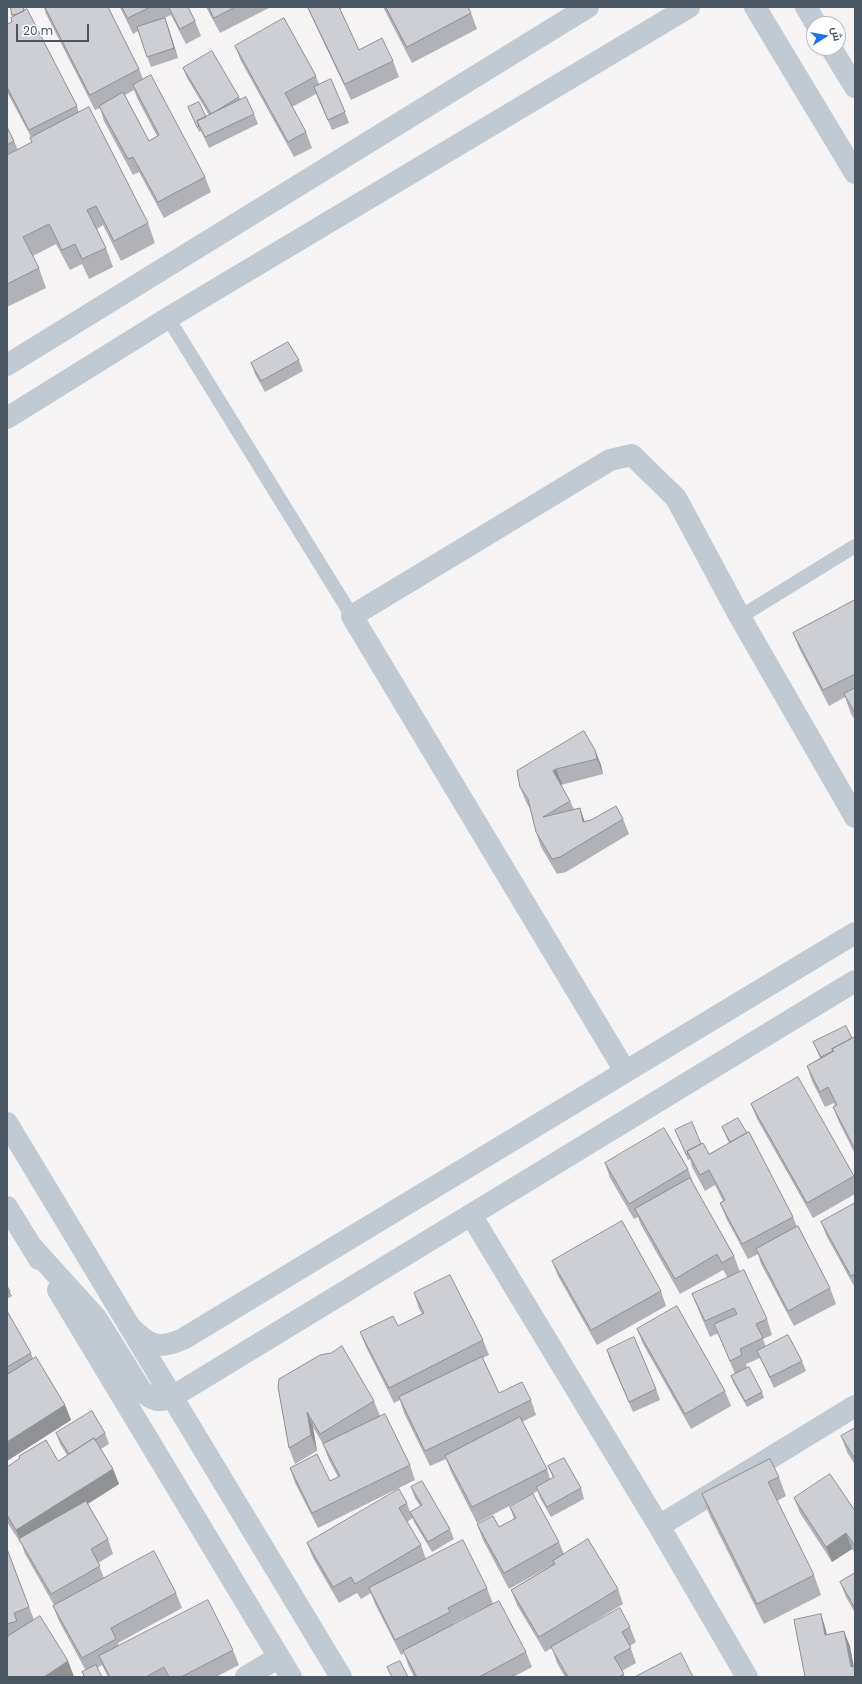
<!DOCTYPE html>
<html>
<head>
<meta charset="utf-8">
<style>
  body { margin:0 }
  #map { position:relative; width:862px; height:1684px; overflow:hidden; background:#f5f3f3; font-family:Poppins,Cairo,sans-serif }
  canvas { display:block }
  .frame { position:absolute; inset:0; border:8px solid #4a5661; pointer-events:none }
  .north { position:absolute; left:806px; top:16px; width:40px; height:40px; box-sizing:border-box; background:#fff; border:1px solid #b7bbc0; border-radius:50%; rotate:79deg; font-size:11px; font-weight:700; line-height:16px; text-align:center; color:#4a5661 }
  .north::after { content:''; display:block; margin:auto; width:14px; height:18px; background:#1a73e8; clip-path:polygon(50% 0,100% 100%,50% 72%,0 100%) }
  .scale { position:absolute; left:16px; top:24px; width:73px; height:18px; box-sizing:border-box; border:2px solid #4a5661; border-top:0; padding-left:5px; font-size:12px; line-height:14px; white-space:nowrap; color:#4a5661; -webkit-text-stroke:3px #fff; paint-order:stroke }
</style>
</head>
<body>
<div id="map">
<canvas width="862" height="1684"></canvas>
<div class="frame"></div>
<div class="north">ش</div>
<div class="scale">20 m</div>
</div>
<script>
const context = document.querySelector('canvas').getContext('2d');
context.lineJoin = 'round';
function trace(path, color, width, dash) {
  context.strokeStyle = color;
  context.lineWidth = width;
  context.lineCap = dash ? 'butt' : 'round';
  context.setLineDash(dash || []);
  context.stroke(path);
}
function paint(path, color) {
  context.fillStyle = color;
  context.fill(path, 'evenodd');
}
const service = new Path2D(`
  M 168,318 L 352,616
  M 740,617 L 855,546`);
const minor = new Path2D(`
  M 625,1071 L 352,616 L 610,460 L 632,455 L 676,498 L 740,617 L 855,817
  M 471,1215 L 659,1526 L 747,1677
  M 659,1526 L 855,1406
  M 246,1677 L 279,1657`);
const tertiary = new Path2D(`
  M 755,7 L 855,173
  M 806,7 L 816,24
  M 831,48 L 855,87
  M 7,365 L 588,7
  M 7,418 L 168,318 L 689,7
  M 7,1123 L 341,1677
  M 7,1207 L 39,1259
  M 31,1246 L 97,1319 L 141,1390 C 151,1400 159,1403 172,1397 L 855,981
  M 58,1290 L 291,1677
  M 131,1328 C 150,1346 158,1350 183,1339 L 855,933`);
const wall = new Path2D(`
  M 24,7 L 25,11 L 77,106 L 79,113 L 148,223 L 155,243 L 121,261 L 103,225 L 97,229 L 106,248 L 113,267 L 89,279 L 82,264 L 70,270 L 56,244 L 33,256 L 39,268 L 46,288 L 7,307 L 7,127 L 14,141 L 18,150 L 32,143 L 30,138 L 31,137 L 7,92 L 7,24 L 12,22 L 11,18 L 13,17 L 12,15 Z
  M 44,7 L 108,7 L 139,69 L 143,79 L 205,177 L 211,192 L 164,218 L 139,172 L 133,175 L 104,121 L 100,108 L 95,110 L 46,14 ZM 134,90 L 138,100 L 157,136 L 149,141 L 125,95 Z
  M 120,7 L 188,7 L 195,21 L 201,36 L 186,44 L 171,15 L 160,20 L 165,18 L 178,58 L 151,67 L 138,31 L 133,34 Z
  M 206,7 L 269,7 L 269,8 L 220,33 Z
  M 307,7 L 345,7 L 340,9 L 359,50 L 393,61 L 399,77 L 351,100 Z
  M 383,7 L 468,7 L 471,13 L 477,29 L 412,63 Z
  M 235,46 L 316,76 L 319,84 L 345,112 L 349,123 L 332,130 L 316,94 L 292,107 L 306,132 L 312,148 L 294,157 L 241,61 Z
  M 183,68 L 239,97 L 241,100 L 254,114 L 258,124 L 209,148 L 201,131 L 199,132 L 188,107 L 206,117 L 209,115 L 187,78 Z
  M 299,360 L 303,371 L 265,392 L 255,374 L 251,363 Z
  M 855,600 L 855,720 L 851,714 L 845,697 L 829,706 L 799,648 L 793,633 Z
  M 595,750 L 601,765 L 603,774 L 561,785 L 570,801 L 574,809 L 580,808 L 585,822 L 623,819 L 629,834 L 566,872 L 557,874 L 541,847 L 536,832 L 530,809 L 526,802 L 520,787 L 517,771 Z
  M 855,1037 L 855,1154 L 839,1122 L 833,1107 L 835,1106 L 834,1103 L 825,1107 L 812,1081 L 807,1066 L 820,1058 L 813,1042 L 852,1038 Z
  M 751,1104 L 854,1176 L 855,1179 L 855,1194 L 813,1218 L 757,1119 Z
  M 722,1127 L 793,1217 L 797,1227 L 830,1288 L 836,1304 L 794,1326 L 761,1264 L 758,1254 L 748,1259 L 726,1218 L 720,1203 L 723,1201 L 715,1185 L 705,1191 L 692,1167 L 690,1159 L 688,1160 L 675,1130 L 701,1144 L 709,1154 L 729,1143 L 724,1132 Z
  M 605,1163 L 688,1169 L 694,1185 L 734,1256 L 740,1272 L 735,1274 L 767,1319 L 772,1335 L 763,1339 L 766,1347 L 802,1361 L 806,1371 L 774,1388 L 760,1358 L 746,1364 L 747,1368 L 762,1392 L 764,1398 L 747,1407 L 733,1382 L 731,1376 L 735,1374 L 718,1333 L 710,1337 L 698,1309 L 692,1294 L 728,1278 L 723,1270 L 680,1294 L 641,1225 L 638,1217 L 634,1219 L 610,1178 Z
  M 855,1203 L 855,1288 L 827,1237 L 821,1222 Z
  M 552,1261 L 661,1291 L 666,1306 L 597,1345 L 558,1276 Z
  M 7,1286 L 12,1296 L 7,1299 Z
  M 414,1293 L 483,1340 L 489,1355 L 483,1358 L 499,1393 L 531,1400 L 536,1415 L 522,1422 L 547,1469 L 550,1479 L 553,1478 L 548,1466 L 581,1488 L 584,1499 L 551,1517 L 540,1498 L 538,1491 L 477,1523 L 451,1472 L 446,1459 L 430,1466 L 404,1413 L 400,1400 L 394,1403 L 366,1347 L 360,1332 L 398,1326 L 422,1314 L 419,1309 Z
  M 7,1311 L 31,1353 L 33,1359 L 65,1405 L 71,1420 L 7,1461 Z
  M 637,1329 L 725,1391 L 731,1406 L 691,1429 L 643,1344 Z
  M 607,1350 L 656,1389 L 660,1400 L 633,1412 L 610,1360 Z
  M 278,1387 L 374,1401 L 380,1416 L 410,1465 L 415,1480 L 318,1528 L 295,1483 L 290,1468 L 330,1481 L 338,1477 L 329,1460 L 324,1446 L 313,1427 L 317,1451 L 295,1464 L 289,1448 Z
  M 855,1428 L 855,1465 L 847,1452 L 841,1436 Z
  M 56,1433 L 105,1433 L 109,1444 L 101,1449 L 113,1469 L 119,1484 L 88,1504 L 108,1539 L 113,1554 L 98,1563 L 104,1578 L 176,1593 L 182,1608 L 118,1643 L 119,1646 L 233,1650 L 239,1665 L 216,1677 L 108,1677 L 102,1665 L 97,1668 L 102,1677 L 84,1677 L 82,1672 L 86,1671 L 59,1621 L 53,1606 L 54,1605 L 25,1554 L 22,1545 L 7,1522 L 7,1467 L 20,1459 L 19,1456 L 58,1461 L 67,1455 L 60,1444 Z
  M 779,1477 L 786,1496 L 777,1501 L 814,1575 L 821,1595 L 764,1624 L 709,1514 L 702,1494 Z
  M 411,1487 L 450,1529 L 454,1539 L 432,1552 L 414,1522 L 413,1518 L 407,1522 L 421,1545 L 426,1559 L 487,1588 L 493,1604 L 454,1623 L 454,1624 L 526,1652 L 532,1667 L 515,1676 L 515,1677 L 414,1677 L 409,1667 L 404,1653 L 401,1655 L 375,1604 L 371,1593 L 361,1599 L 357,1593 L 339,1603 L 313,1558 L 307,1543 L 407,1503 L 410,1512 L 420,1506 L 415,1498 Z
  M 794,1498 L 855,1511 L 855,1553 L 852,1549 L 832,1562 L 800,1513 Z
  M 510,1507 L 559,1542 L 564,1554 L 618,1589 L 623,1604 L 570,1636 L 630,1627 L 636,1642 L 630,1646 L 636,1663 L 622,1671 L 625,1677 L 565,1677 L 557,1663 L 552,1648 L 545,1652 L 517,1605 L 511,1590 L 554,1564 L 509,1589 L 483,1540 L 477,1524 L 499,1527 L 514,1519 Z
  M 7,1549 L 34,1620 L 68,1661 L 74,1677 L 7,1677 Z
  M 855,1573 L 855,1613 L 846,1597 L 840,1582 Z`);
const shadedWall = new Path2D(`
  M 165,18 L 169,29 L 178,58 L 174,48 Z
  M 595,750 L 601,765 L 603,774 L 597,759 Z
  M 556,769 L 562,784 L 558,786 L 553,771 Z
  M 580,808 L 585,823 L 583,822 Z
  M 65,1405 L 71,1420 L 7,1461 L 7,1442 Z
  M 307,1412 L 313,1427 L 317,1451 L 311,1435 Z
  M 113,1469 L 119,1484 L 23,1544 L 19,1539 L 22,1545 L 16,1530 Z
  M 846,1533 L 852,1549 L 832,1562 L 826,1547 Z
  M 821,1614 L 826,1630 L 830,1650 L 825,1635 Z
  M 844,1631 L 850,1646 L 855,1672 L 851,1667 Z
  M 68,1661 L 74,1677 L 44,1677 Z`);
const building = new Path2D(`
  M 11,7 L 23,7 L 24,11 L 17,14 L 12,15 Z
  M 45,7 L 108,7 L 139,69 L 90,95 Z
  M 122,7 L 150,7 L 128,18 Z
  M 169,7 L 188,7 L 195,21 L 180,29 Z
  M 209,7 L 235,7 L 214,18 Z
  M 308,7 L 339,7 L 359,50 L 382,38 L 393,61 L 345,84 Z
  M 386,7 L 468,7 L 471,13 L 407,47 Z
  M 27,9 L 77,106 L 29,130 L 7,87 L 7,24 L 12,22 L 11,18 Z
  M 165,18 L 174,48 L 147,57 L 137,27 Z
  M 284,18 L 316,76 L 285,93 L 306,132 L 288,142 L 235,46 Z
  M 212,51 L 239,97 L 211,114 L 183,68 Z
  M 151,75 L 205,177 L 158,202 L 133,157 L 128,159 L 99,106 L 123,92 L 149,141 L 159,135 L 133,85 Z
  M 331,79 L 345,112 L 328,120 L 314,87 Z
  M 246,97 L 254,114 L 205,137 L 197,121 Z
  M 199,102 L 206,117 L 197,121 L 199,126 L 197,127 L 188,107 Z
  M 89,107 L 148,223 L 114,241 L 96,206 L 87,210 L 106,248 L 82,259 L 75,244 L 62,250 L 49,224 L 23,237 L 39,268 L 7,284 L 7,155 L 32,142 L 30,138 Z
  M 7,127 L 14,141 L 7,145 Z
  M 288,342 L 299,360 L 261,381 L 251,363 Z
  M 855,600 L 855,674 L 823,690 L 793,633 Z
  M 855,688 L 855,713 L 844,694 Z
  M 584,731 L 595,750 L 597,759 L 556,769 L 553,771 L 570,801 L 543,817 L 580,808 L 583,822 L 591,820 L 616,806 L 623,819 L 560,857 L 552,859 L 536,832 L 528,799 L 520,787 L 517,771 Z
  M 846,1026 L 852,1038 L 832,1049 L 833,1051 L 821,1057 L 813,1042 Z
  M 855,1037 L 855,1149 L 833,1107 L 837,1105 L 828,1087 L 820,1092 L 807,1066 L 834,1051 L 832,1049 Z
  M 798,1077 L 854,1176 L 807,1203 L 751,1104 Z
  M 738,1118 L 747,1133 L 730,1142 L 722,1127 Z
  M 692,1122 L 701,1144 L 687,1151 L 688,1154 L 686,1154 L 675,1130 Z
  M 664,1128 L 688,1169 L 629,1204 L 605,1163 Z
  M 749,1132 L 793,1217 L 742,1244 L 720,1203 L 725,1200 L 709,1170 L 700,1175 L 687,1151 L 703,1143 L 709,1154 Z
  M 690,1178 L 734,1256 L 722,1263 L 717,1254 L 675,1279 L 635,1209 Z
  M 855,1203 L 855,1274 L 851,1276 L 821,1222 Z
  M 622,1221 L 661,1291 L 591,1330 L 552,1261 Z
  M 798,1226 L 830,1288 L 788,1311 L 756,1249 Z
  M 744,1270 L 767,1319 L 756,1324 L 763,1338 L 740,1349 L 742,1355 L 730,1361 L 714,1324 L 737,1314 L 734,1308 L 705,1321 L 692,1294 Z
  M 450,1275 L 483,1340 L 389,1388 L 360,1332 L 393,1316 L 398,1326 L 424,1313 L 414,1293 Z
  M 7,1286 L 10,1291 L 7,1292 Z
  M 677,1306 L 725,1391 L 685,1414 L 637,1329 Z
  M 7,1311 L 31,1353 L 7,1367 Z
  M 788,1335 L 802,1361 L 770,1377 L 757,1351 Z
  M 634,1337 L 656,1389 L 629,1402 L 607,1350 Z
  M 342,1346 L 374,1401 L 320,1434 L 307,1412 L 311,1435 L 289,1448 L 278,1387 L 279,1379 L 320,1355 L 331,1353 Z
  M 36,1357 L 65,1405 L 7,1442 L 7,1375 Z
  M 482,1357 L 499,1393 L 522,1382 L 531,1400 L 425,1451 L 399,1397 Z
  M 749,1367 L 762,1392 L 745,1401 L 731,1376 Z
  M 92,1411 L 105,1433 L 95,1440 L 94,1438 L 69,1454 L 56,1433 Z
  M 385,1414 L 410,1465 L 312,1513 L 290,1468 L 317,1454 L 330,1481 L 340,1476 L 323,1444 Z
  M 520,1417 L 547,1469 L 472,1507 L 445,1456 Z
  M 855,1428 L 855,1459 L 841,1436 Z
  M 94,1438 L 113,1469 L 16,1530 L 7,1515 L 7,1467 L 20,1458 L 19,1456 L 46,1440 L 58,1461 Z
  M 564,1458 L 581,1488 L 547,1507 L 536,1487 L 554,1477 L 548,1466 Z
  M 770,1459 L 779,1477 L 768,1482 L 814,1575 L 757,1604 L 702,1494 Z
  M 830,1474 L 855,1511 L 855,1546 L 846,1533 L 826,1547 L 794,1498 Z
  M 422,1481 L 450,1529 L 428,1542 L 410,1512 L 422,1505 L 411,1487 Z
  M 399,1489 L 407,1503 L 399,1508 L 421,1545 L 355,1584 L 351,1577 L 333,1587 L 307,1543 Z
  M 533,1494 L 559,1542 L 504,1573 L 477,1524 L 493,1516 L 499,1527 L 516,1518 L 510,1507 Z
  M 86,1501 L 108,1539 L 91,1549 L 100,1566 L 51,1594 L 19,1539 Z
  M 588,1539 L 618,1589 L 539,1637 L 511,1590 L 555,1564 L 553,1561 Z
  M 463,1540 L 487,1588 L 448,1608 L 450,1612 L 395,1640 L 369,1588 Z
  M 7,1549 L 29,1607 L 14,1613 L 17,1621 L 7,1624 Z
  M 154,1551 L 176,1593 L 111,1628 L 116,1639 L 82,1658 L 53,1606 Z
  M 855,1573 L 855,1608 L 840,1582 Z
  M 208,1600 L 233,1650 L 181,1677 L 169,1677 L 164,1667 L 146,1677 L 110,1677 L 99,1656 Z
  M 499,1601 L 526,1652 L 479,1677 L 417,1677 L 403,1651 Z
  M 620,1608 L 630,1627 L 622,1632 L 631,1648 L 614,1657 L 624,1674 L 619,1677 L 568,1677 L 551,1647 Z
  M 821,1614 L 825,1635 L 844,1631 L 851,1667 L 855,1666 L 855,1677 L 805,1677 L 794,1620 Z
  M 40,1616 L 68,1661 L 44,1677 L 7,1677 L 7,1637 Z
  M 681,1653 L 693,1677 L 635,1677 Z
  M 400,1661 L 408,1677 L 392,1677 L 387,1667 Z
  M 96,1665 L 102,1677 L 85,1677 L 82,1672 Z
  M 514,1675 L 515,1677 L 510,1677 Z`);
trace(service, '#c1cad2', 14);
trace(minor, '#c1cad2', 22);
trace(tertiary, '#c1cad2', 22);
paint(wall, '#b0b2b7');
paint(shadedWall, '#909195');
paint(building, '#cdcfd5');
trace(building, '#909195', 1);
</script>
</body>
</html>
